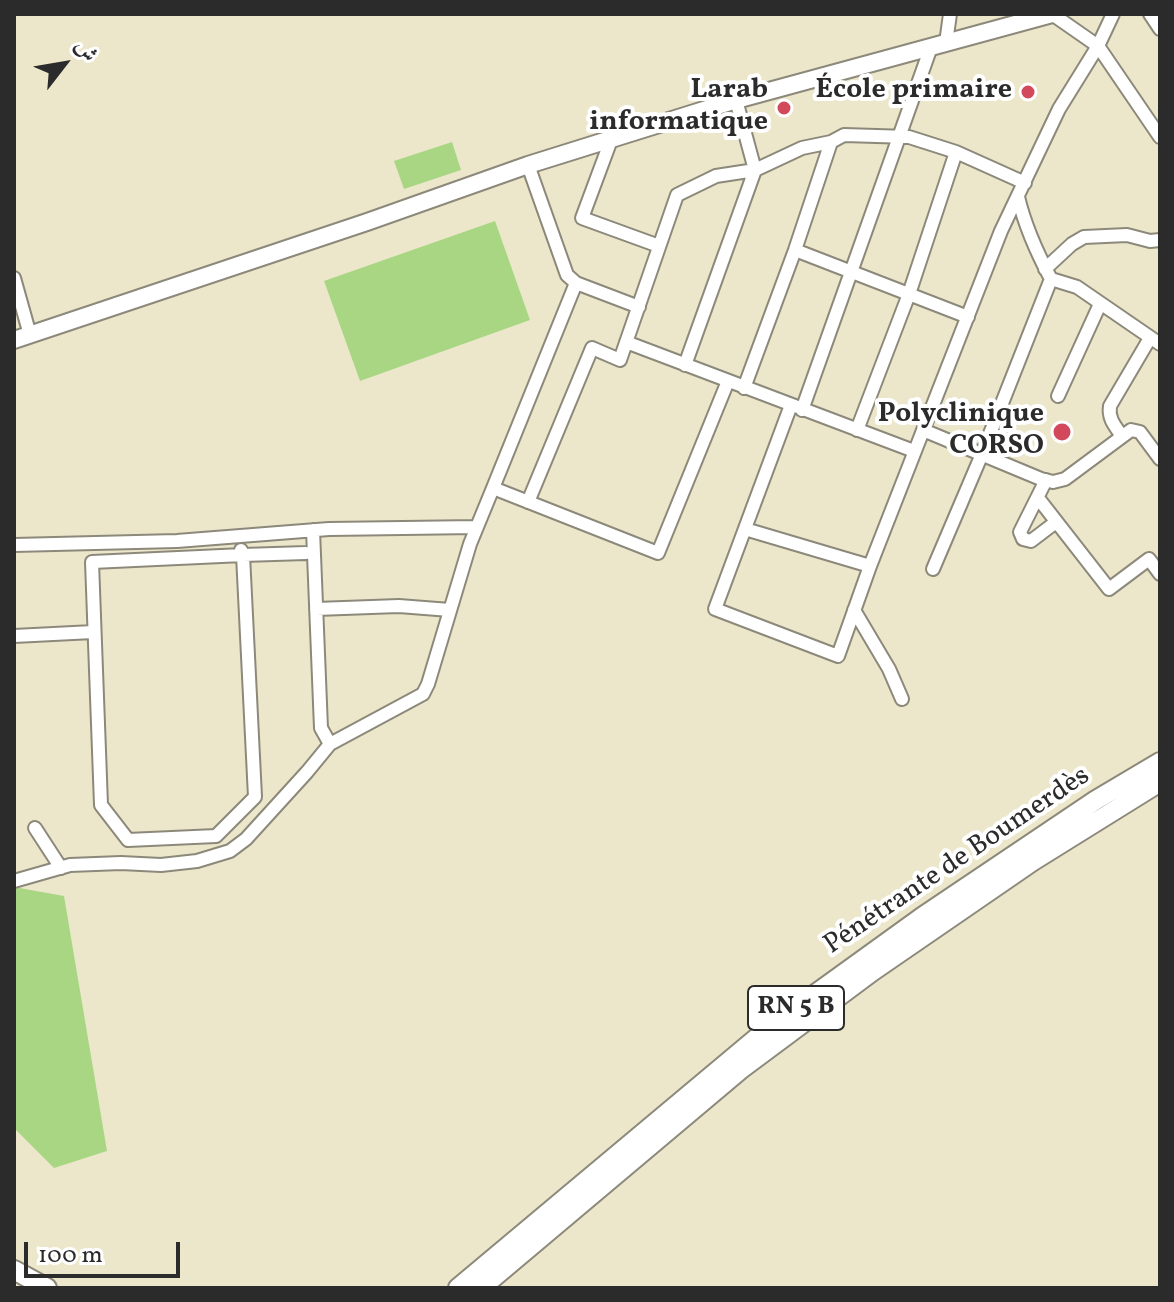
<!DOCTYPE html>
<html>
<head>
<meta charset="utf-8">
<style>
  body { margin:0 }
  #map { position:relative; width:1174px; height:1302px; overflow:hidden; background:#ece7cb; font-family:Vollkorn,Amiri,serif }
  canvas { display:block }
  .frame { position:absolute; inset:0; border:16px solid #2b2b2b; pointer-events:none }
  .north { position:absolute; left:24px; top:24px; width:80px; height:80px; -webkit-text-stroke:6px #fff; paint-order:stroke; rotate:59deg; font-size:22px; font-weight:700; line-height:32px; text-align:center; color:#2b2b2b }
  .north::after { content:''; display:block; margin:auto; width:28px; height:36px; background:#2b2b2b; clip-path:polygon(50% 0,100% 100%,50% 72%,0 100%) }
  .scale { position:absolute; left:24px; top:1242px; width:156px; height:36px; box-sizing:border-box; border:4px solid #2b2b2b; border-top:0; padding-left:10px; font-size:24px; line-height:28px; white-space:nowrap; color:#2b2b2b; -webkit-text-stroke:6px #fff; paint-order:stroke }
</style>
</head>
<body>
<div id="map">
<canvas width="1174" height="1302"></canvas>
<div class="frame"></div>
<div class="north">ش</div>
<div class="scale">100 m</div>
</div>
<script>
const context = document.querySelector('canvas').getContext('2d');
context.lineJoin = 'round';
function paint(path, color) {
  context.fillStyle = color;
  context.fill(path, 'evenodd');
}
function trace(path, color, width, dash) {
  context.strokeStyle = color;
  context.lineWidth = width;
  context.lineCap = dash ? 'butt' : 'round';
  context.setLineDash(dash || []);
  context.stroke(path);
}
function write(font, color, halo, rows, align = 'center') {
  context.font = font + ' Vollkorn,serif';
  context.lineWidth = 8;
  context.setLineDash([]);
  context.textBaseline = 'middle';
  context.strokeStyle = halo;
  context.fillStyle = color;
  for (const [text, x, y, turn = 0] of rows) {
    context.save();
    context.translate(x, y);
    context.rotate((+turn || 0) * Math.PI / 180);
    context.textAlign = isNaN(turn) ? turn : align;
    if (halo) context.strokeText(text, 0, 0);
    context.fillText(text, 0, 0);
    context.restore();
  }
}
const green = new Path2D(`
  M 452,142 L 461,170 L 404,189 L 394,161 Z
  M 495,221 L 530,320 L 360,381 L 324,281 Z
  M 14,887 L 64,896 L 107,1151 L 54,1168 L 14,1128 Z`);
const minor = new Path2D(`
  M 1052,14 L 1098,46 L 1160,137
  M 1150,14 L 1160,29
  M 946,43 L 950,14
  M 611,140 L 582,218 L 659,246
  M 528,165 L 567,275 L 576,283 L 639,307
  M 1018,197 C 1025,226 1037,253 1051,279 L 1077,287 L 1160,344
  M 795,250 L 968,317
  M 1045,269 L 1072,244 L 1084,237 L 1127,235 L 1150,241 L 1160,240
  M 14,278 L 30,335
  M 576,283 L 493,488 L 658,553 L 728,381
  M 626,342 L 914,451
  M 685,365 L 755,170 L 736,100
  M 744,388 L 795,250 L 831,142
  M 1058,396 L 1100,304
  M 791,405 L 715,609 L 838,656 L 870,566
  M 802,410 L 931,47
  M 857,430 L 909,294 L 956,152
  M 923,430 L 1041,479 L 1053,482 L 1065,479 L 1131,430 L 1140,432 L 1160,459
  M 1122,436 C 1115,426 1108,419 1110,406 L 1150,338
  M 1046,480 L 1020,532 L 1023,539 L 1031,541 L 1056,522
  M 1038,498 L 1109,589 L 1149,559 L 1160,574
  M 528,502 L 592,348 L 620,360 L 677,195 L 716,176 L 755,170 L 802,148 L 831,142 L 844,135 L 909,137 L 956,152 L 1025,183
  M 745,529 L 870,566 L 1001,231 L 1059,109 L 1098,46 L 1113,14
  M 313,530 L 321,728 L 330,744
  M 14,545 L 177,541 L 329,529 L 477,527
  M 241,550 L 243,555 L 306,553
  M 243,555 L 255,797 L 216,836 L 128,840 L 101,805 L 92,562 Z
  M 933,569 L 982,454 L 1051,279
  M 316,609 L 399,606 L 450,610
  M 854,610 L 889,669 L 902,699
  M 14,636 L 93,632
  M 35,828 L 61,868
  M 14,881 L 70,865 L 121,863 L 161,865 L 197,861 L 230,851 L 246,839 L 307,772 L 330,744 L 423,694 L 428,684 L 470,544 L 493,488`);
const major = new Path2D(`
  M 14,340 L 367,222 L 528,165 L 736,100 L 1052,14`);
const highway = new Path2D(`
  M 14,1270 L 47,1288
  M 458,1288 L 771,1026 L 922,917 L 1096,800 L 1160,762
  M 481,1288 L 740,1070 L 873,971 L 1033,861 L 1160,782`);
const markers = [
  [1028,92,8,"#d1495b"],
  [784,108,8,"#d1495b"],
  [1062,432,10,"#d1495b"]
];
const shields = [
  [796,1008,96]
];
const shieldNames = [
  ["RN 5 B",796,1008]
];
const poiNames = [
  ["Larab",768,92],
  ["informatique",768,124],
  ["École primaire",1012,92],
  ["Polyclinique",1044,416],
  ["CORSO",1044,448]
];
const streetNames = [
  ["Pénétrante de Boumerdès",958,862,-34]
];
paint(green, '#a8d683');
trace(minor, '#8c897b', 16);
trace(major, '#8c897b', 20);
trace(highway, '#8c897b', 22);
trace(minor, '#fff', 12);
trace(major, '#fff', 16);
trace(highway, '#fff', 18);
for (const [x, y, r, color] of markers) {
  const dot = new Path2D();
  dot.arc(x, y, r, 0, 2 * Math.PI);
  context.fillStyle = color;
  context.fill(dot);
  trace(dot, '#fff', 3);
}
for (const [x, y, w] of shields) {
  const box = new Path2D();
  box.roundRect(x - w / 2, y - 22, w, 44, 6);
  context.fillStyle = '#fff';
  context.fill(box);
  trace(box, '#2b2b2b', 2);
}
write('bold 26px', '#2b2b2b', null, shieldNames);
write('bold 28px', '#2b2b2b', '#fff', poiNames, 'right');
write('28px', '#2b2b2b', '#fff', streetNames);
</script>
</body>
</html>
